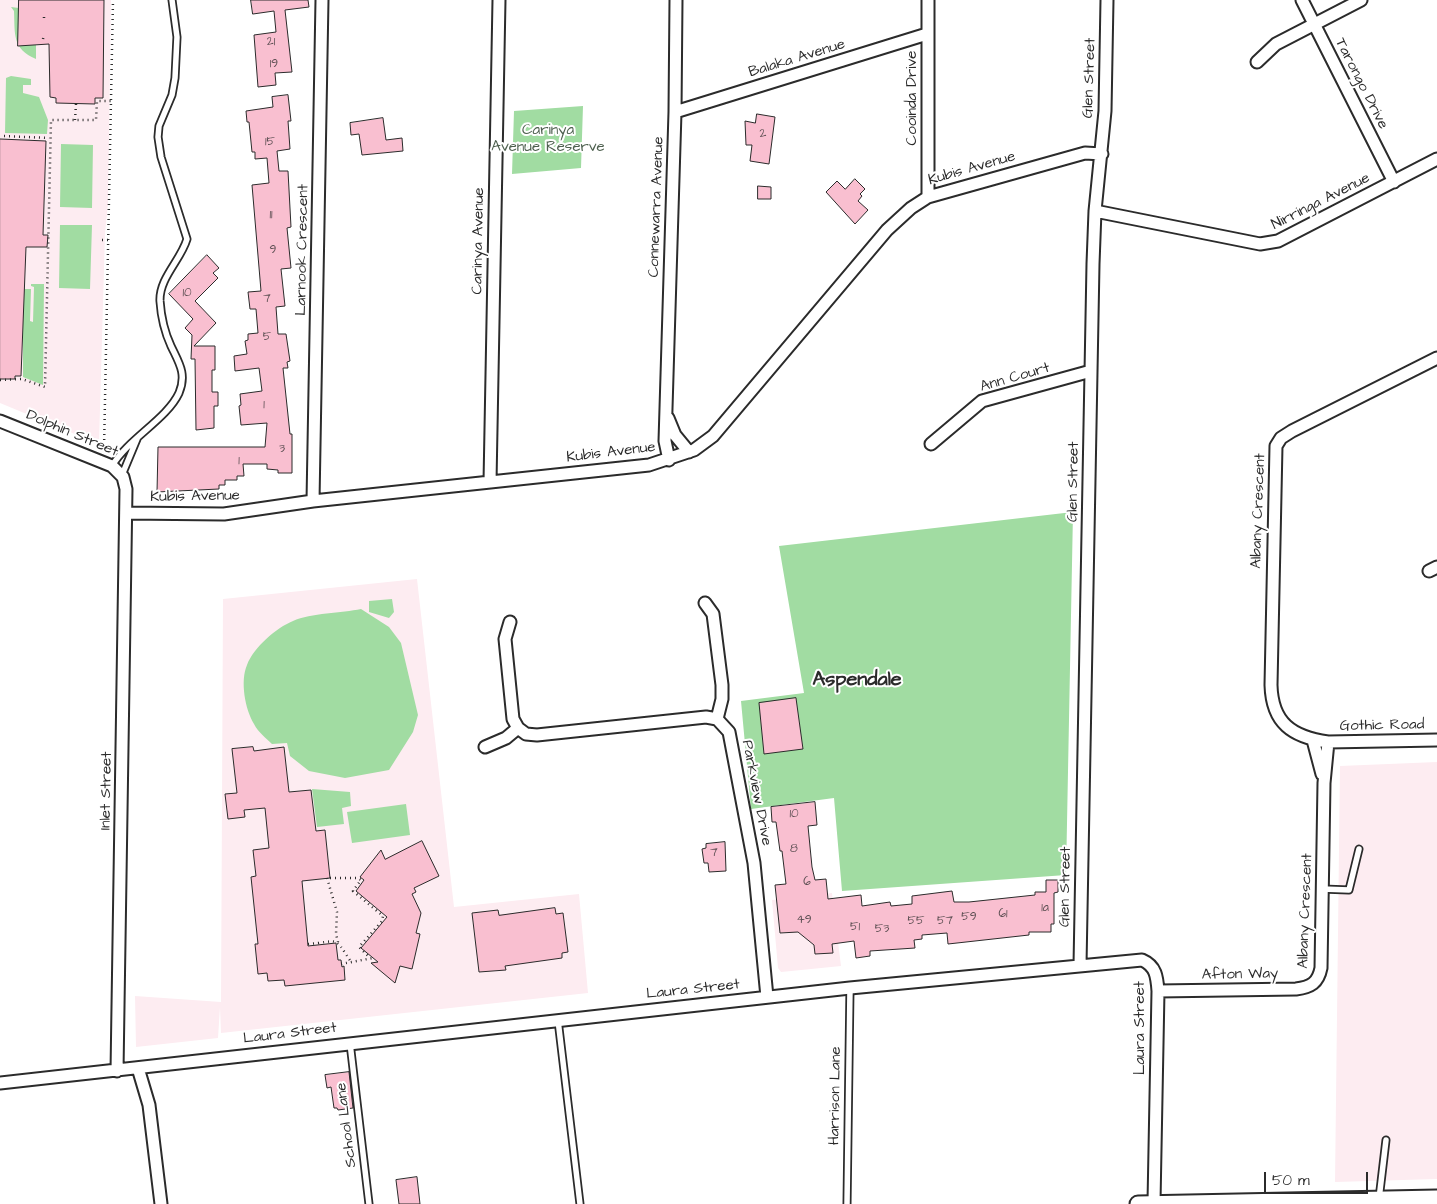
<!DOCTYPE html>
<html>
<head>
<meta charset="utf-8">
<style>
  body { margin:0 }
  #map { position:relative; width:1437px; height:1204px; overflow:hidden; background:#fff; font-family:"Architects Daughter",sans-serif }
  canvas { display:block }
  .scale { position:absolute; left:1264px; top:1172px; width:104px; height:22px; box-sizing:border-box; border:2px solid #2b2b2b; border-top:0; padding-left:6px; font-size:15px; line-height:18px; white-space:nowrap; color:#2b2b2b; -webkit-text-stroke:4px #fff; paint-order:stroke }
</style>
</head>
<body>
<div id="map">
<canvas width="1437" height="1204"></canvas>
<div class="scale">50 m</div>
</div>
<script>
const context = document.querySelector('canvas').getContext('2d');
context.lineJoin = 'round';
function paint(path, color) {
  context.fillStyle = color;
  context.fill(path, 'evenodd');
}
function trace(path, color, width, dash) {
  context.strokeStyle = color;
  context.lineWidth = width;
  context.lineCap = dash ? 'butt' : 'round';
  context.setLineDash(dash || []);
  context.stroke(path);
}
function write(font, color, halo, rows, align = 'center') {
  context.font = font + ' "Architects Daughter",sans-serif';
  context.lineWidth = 4;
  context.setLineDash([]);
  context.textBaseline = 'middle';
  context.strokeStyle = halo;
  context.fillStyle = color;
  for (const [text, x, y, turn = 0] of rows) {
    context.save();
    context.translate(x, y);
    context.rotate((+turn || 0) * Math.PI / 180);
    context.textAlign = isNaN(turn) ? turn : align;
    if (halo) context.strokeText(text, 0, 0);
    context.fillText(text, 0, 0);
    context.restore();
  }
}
const built = new Path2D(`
  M 0,0 L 111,0 L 108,204 L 105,233 L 99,444 L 0,403 Z
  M 417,579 L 454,907 L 579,894 L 588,993 L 221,1033 L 220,1007 L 218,1038 L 136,1047 L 135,996 L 221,1002 L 223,599 Z
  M 1437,762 L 1437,1179 L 1335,1182 L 1340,766 Z
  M 832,893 L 841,966 L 781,972 L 778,968 L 772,900 Z`);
const green = new Path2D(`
  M 11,7 L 19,8 L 18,45 L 36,45 L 36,59 C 12,49 15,34 14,11 Z
  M 11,76 L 31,79 L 31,85 L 23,85 L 23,93 L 39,97 L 48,120 L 47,134 L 5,133 L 6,78 Z
  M 583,106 L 581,168 L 512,174 L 514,111 Z
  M 61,144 L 93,145 L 92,208 L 60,207 Z
  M 60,225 L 92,225 L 90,289 L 59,288 Z
  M 23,284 L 25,289 L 31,289 L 30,321 L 33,322 L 34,287 L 31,286 L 31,284 L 44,284 L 43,385 L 23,377 Z
  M 1073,512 L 1066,875 L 842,891 L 834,798 L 751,809 L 741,701 L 804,693 L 779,546 Z
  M 392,599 L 394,612 L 389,618 L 369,612 L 369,601 Z
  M 361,609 L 389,627 L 401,643 L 418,715 L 413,732 L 389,770 L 345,778 L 309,771 L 290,756 L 287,743 L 272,744 C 266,738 258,732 254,724 C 245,709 240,681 247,665 C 254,647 276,628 293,621 C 311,613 342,613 361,609 Z
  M 312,789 L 350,792 L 351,806 L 342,808 L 344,824 L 317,827 Z
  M 406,804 L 410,835 L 352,843 L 347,812 Z`);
const building = new Path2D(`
  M 19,0 L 104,0 L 103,98 L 95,98 L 95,104 L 56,103 L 56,98 L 50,97 L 49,44 L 18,46 Z
  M 251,0 L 308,0 L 309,7 L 285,10 L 292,72 L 275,73 L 276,85 L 258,87 L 254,35 L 276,32 L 274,11 L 253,14 Z
  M 288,95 L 291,121 L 288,121 L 290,149 L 277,151 L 279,171 L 288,171 L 291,227 L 287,228 L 291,268 L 281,269 L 285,306 L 276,307 L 278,334 L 286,334 L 290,361 L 287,362 L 288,368 L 283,368 L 290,434 L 292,434 L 292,473 L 278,473 L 278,470 L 267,469 L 267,464 L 243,464 L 244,476 L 237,476 L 237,480 L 225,480 L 225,485 L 219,485 L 219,489 L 157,492 L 158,447 L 265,447 L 267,423 L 241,425 L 239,406 L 241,405 L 240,394 L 262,391 L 259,368 L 235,371 L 234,356 L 247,354 L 245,341 L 248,340 L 248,334 L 258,333 L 256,309 L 250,309 L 248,292 L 261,291 L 252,185 L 269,183 L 267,158 L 255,159 L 255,152 L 252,152 L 249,122 L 247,122 L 246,111 L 273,107 L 272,97 Z
  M 757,114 L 775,117 L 769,164 L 750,161 L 752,145 L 746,145 L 745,121 L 755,123 Z
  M 383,118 L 386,140 L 402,138 L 403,151 L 362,155 L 359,134 L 351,135 L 350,123 Z
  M 0,139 L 46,141 L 43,235 L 48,235 L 47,247 L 26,247 L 21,376 L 15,376 L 15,379 L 0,379 Z
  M 855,179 L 865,189 L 860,194 L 862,196 L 858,201 L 868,210 L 855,224 L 826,192 L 837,181 L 845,189 Z
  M 758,186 L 771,187 L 771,199 L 758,199 Z
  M 207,255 L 219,268 L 213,273 L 218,278 L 195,301 L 216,323 L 194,346 L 215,346 L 215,370 L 212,370 L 212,392 L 218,392 L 218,406 L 214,406 L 214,428 L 196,430 L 195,359 L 191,359 L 192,335 L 185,328 L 193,319 L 169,294 Z
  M 796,698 L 803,749 L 764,754 L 759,703 Z
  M 253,747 L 254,751 L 284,747 L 289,792 L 311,790 L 316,831 L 325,830 L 330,878 L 302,881 L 308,946 L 336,943 L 338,960 L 341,960 L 342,967 L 344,966 L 345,980 L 285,986 L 284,980 L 268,981 L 267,973 L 258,974 L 255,944 L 258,944 L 251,877 L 256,876 L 253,850 L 269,848 L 265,808 L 244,810 L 245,817 L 228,819 L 225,794 L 237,793 L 232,749 Z
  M 815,802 L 817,825 L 808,826 L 812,867 L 815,880 L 826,879 L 828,899 L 861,895 L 862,906 L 890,902 L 891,906 L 912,904 L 912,896 L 952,891 L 954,902 L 969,902 L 1035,895 L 1035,892 L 1046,892 L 1046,880 L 1058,880 L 1058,892 L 1054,893 L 1054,924 L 1051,924 L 1051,932 L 1029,932 L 1029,935 L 948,944 L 947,933 L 922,935 L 922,939 L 914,940 L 915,948 L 870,951 L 870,956 L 856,958 L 854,941 L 832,944 L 833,953 L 815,954 L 814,945 L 798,932 L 780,933 L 775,885 L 786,884 L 782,851 L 780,851 L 776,822 L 772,822 L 771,807 Z
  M 422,841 L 439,876 L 414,888 L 416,892 L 412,894 L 421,913 L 416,933 L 420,934 L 412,969 L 400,966 L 395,983 L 371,963 L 378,962 L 361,948 L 387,917 L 356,891 L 364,880 L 360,877 L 381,850 L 385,859 Z
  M 725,842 L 726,871 L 709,872 L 708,863 L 704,863 L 702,849 L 706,848 L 706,844 Z
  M 555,908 L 556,914 L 563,913 L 568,952 L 562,953 L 562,958 L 505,966 L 506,970 L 479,972 L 472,913 L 498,910 L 499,915 Z
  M 349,1072 L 353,1108 L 338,1110 L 337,1108 L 334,1108 L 331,1087 L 327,1088 L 325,1075 Z
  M 417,1177 L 420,1204 L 399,1204 L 396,1180 Z`);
const path = new Path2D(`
  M 44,17 L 44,21
  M 43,39 L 44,35
  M 75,120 L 76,104
  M 4,136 L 49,138
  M 102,240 L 109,240
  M 0,380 L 22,379 L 45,387 L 51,120 L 96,120 L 97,101 L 112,101
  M 104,450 L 113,0
  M 327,878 L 337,912 L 336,934 L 338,942
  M 330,878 L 358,878 L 361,880 L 353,891 L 383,916 L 382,921 L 359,947 L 370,958
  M 308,944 C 339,942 333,934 351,962
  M 341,964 L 373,958`);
const lane = new Path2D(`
  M 112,466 C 128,439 167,419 179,393 C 187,374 179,363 171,346 C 165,333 161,316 160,301 C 159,278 181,260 187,239 L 161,157 L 158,137 L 159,126 L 172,95 L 175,78 L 177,37 L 172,0
  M 122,475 L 137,439
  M 1322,889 L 1349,890 L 1359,849
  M 558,1020 L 580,1204
  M 350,1043 L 369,1204
  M 1379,1199 L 1386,1140
  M 847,1204 L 850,988`);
const street = new Path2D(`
  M 928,0 L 928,197
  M 1302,0 L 1394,182
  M 1257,62 L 1276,44 L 1361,0
  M 675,112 L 927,34
  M 1095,211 L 1260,244 L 1278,241 L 1437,159
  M 1437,358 L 1292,431 L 1281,438 L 1276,446 L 1271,685 C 1272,723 1292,737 1328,742 L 1437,740
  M 668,418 L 675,435 L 689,452
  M 0,421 L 112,466 L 123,477 L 126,489 L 117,1071
  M 931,444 L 982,401 L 1091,371
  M 669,460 L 665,441 L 675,112 L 676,0
  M 490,482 L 499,0
  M 313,501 L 322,0
  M 126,513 L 224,514 L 313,501 L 649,465 L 694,450 L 713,436 L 887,230 L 911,208 L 928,197 L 1085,153 L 1102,154
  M 1429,571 L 1437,567
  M 705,603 L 713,614 L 722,685 L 722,699 L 717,719
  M 510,622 L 505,639 L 513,719 L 518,728
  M 1313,740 L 1322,774
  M 485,747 L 506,738 L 518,728 L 526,734 L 537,735 L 706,717 L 717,719 L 729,732 L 754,863 L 767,997
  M 1080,965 L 1093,264 L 1095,211 L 1105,111 L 1107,0
  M 1158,991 L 1296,989 C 1311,987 1318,983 1321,968 L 1324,783 L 1328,742
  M 138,1068 L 149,1105 L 161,1204
  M 0,1083 L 850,988 L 1142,960 C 1156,966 1157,977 1158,991 L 1154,1202`);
const secondary = new Path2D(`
  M 1138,1204 L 1437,1198`);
const numberNames = [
  ["21",271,42],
  ["19",274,64],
  ["2",763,134],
  ["15",270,142],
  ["11",271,215],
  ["9",273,250],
  ["10",187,293],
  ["7",267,299],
  ["5",267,337],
  ["1",264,405],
  ["3",282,449],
  ["1",239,461],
  ["10",794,814],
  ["8",794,849],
  ["7",714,853],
  ["6",807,882],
  ["1a",1045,908],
  ["61",1003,914],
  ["59",969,917],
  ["49",804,920],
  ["55",916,921],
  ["57",945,921],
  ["51",855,927],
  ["53",882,929]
];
const streetNames = [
  ["Balaka Avenue",797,59,-17],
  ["Glen Street",1090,78,-88],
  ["Tarongo Drive",1361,84,63],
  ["Cooinda Drive",913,98,-90],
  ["Kubis Avenue",972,169,-16],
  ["Nirringa Avenue",1321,202,-27],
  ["Connewarra Avenue",657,207,-88],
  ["Carinya Avenue",479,241,-89],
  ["Larnook Crescent",303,250,-89],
  ["Ann Court",1015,378,-16],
  ["Dolphin Street",72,434,23],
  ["Kubis Avenue",611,453,-7],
  ["Glen Street",1074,482,-89],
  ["Kubis Avenue",195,497,-1],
  ["Albany Crescent",1259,511,-88],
  ["Gothic Road",1382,726,-1],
  ["Inlet Street",107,791,-89],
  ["Parkview Drive",756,793,79],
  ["Glen Street",1066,887,-89],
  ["Albany Crescent",1306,911,-88],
  ["Afton Way",1240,975,-1],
  ["Laura Street",693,990,-6],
  ["Laura Street",1141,1028,-90],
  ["Laura Street",290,1034,-7],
  ["Harrison Lane",836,1096,-89],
  ["School Lane",347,1125,-97]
];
const parkNames = [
  ["Carinya",548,131],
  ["Avenue Reserve",548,148]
];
const districtNames = [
  ["Aspendale",857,681]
];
paint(built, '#fdecf1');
paint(green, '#a1dca2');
paint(building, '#f9bfd0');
trace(building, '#2b2b2b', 1);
trace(lane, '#2b2b2b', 9);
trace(street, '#2b2b2b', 15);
trace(secondary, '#2b2b2b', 19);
trace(path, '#2b2b2b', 2.5, [1, 4]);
trace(lane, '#fff', 5.5);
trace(street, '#fff', 11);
trace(secondary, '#fff', 15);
write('12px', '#5e5054', null, numberNames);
write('15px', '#2b2b2b', '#fff', streetNames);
write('15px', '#4e604f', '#fff', parkNames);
write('bold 20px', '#2b2b2b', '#fff', districtNames);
</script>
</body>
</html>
